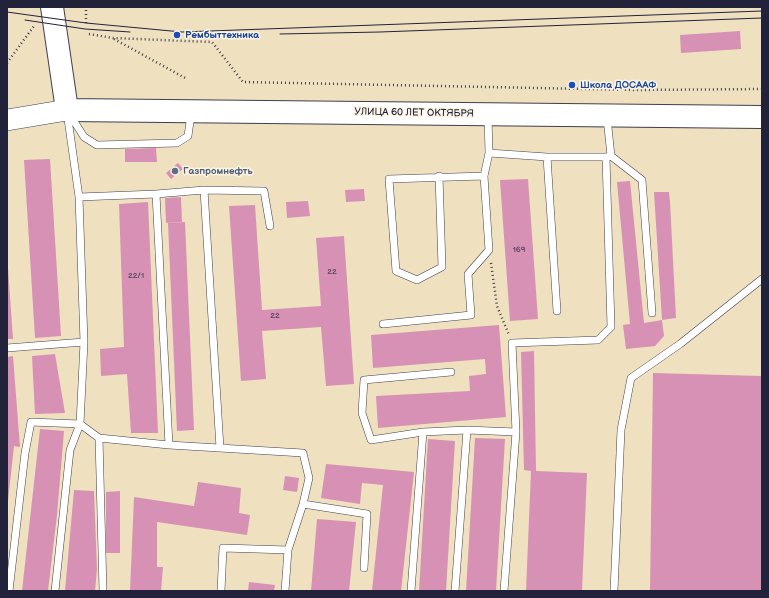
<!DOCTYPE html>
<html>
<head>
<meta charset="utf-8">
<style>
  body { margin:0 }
  #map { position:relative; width:769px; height:598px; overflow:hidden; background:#efe0c0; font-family:"Balsamiq Sans",sans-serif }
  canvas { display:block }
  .frame { position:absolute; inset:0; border:8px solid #22223b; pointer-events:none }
</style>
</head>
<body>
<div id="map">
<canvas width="769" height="598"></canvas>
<div class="frame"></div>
</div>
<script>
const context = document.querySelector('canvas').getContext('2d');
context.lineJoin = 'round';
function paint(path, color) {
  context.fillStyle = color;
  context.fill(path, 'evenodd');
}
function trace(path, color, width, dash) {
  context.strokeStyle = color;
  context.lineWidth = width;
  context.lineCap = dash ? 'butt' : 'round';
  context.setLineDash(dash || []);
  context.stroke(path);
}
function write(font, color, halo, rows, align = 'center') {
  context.font = font + ' "Balsamiq Sans",sans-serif';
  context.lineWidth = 3;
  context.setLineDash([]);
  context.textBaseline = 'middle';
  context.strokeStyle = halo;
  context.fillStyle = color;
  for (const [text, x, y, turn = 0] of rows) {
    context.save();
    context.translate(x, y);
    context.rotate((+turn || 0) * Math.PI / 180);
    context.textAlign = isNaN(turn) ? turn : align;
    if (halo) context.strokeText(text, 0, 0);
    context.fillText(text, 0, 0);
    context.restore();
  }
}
const building = new Path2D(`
  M 740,31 L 741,49 L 681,53 L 680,35 Z
  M 156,148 L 157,162 L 125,162 L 125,149 Z
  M 50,159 L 61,336 L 35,338 L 24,160 Z
  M 178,163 L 183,169 L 171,179 L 166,173 Z
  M 528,179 L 538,319 L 510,321 L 500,180 Z
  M 630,181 L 644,323 L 662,320 L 664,336 L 655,346 L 626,349 L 623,325 L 630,324 L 617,182 Z
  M 364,189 L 365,201 L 346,202 L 345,190 Z
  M 654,192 L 669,192 L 670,202 L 676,318 L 662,320 Z
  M 181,197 L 182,222 L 166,223 L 165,198 Z
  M 308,201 L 310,216 L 287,218 L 286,202 Z
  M 148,202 L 158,433 L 131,433 L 127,374 L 101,376 L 100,349 L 124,347 L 119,204 Z
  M 255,205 L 262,310 L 321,306 L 316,238 L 344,236 L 354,384 L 326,386 L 321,327 L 262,331 L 266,379 L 241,381 L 229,206 Z
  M 185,222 L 194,430 L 177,431 L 168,223 Z
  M 7,268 L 8,268 L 13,339 L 7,339 Z
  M 499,325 L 506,417 L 378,428 L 376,396 L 470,391 L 469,376 L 486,374 L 485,359 L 373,368 L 371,335 Z
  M 534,351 L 536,471 L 587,473 L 582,591 L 526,591 L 531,471 L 524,470 L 521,352 Z
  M 55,354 L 65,413 L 35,414 L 32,356 Z
  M 13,356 L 20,447 L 14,446 L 8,501 L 7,501 L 7,357 Z
  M 653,373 L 762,376 L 762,591 L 650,591 Z
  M 40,429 L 64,431 L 57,515 L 48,591 L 22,591 Z
  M 475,438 L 505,439 L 496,591 L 466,591 Z
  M 428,439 L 455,441 L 446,591 L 419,591 Z
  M 326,464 L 414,472 L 401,591 L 372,591 L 383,485 L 362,483 L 360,504 L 321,498 Z
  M 285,476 L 299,478 L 297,492 L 283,490 Z
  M 198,482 L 241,488 L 239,513 L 250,515 L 247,535 L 157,522 L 157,567 L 163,567 L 161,591 L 130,591 L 134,497 L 194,506 Z
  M 74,490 L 94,491 L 97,569 L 95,591 L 65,591 Z
  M 120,491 L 120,553 L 106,553 L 106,492 Z
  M 317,519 L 356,522 L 349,591 L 311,591 Z
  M 249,582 L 275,585 L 274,591 L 248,591 Z`);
const path = new Path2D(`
  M 86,23 L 86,7
  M 89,34 L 113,38 L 212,42 L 243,82 L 636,90 L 762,89
  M 114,39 L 187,79
  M 7,63 L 34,26
  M 491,263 L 497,306 L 509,335`);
const service = new Path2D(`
  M 67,112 L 79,197 L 84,342 L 80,424 L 99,438 L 169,445 L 303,453 L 309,478 L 303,504 L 288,550 L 285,591
  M 69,113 L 84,137 L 97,145 L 177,143 L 188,136 L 191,114
  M 489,153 L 547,157 L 557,311
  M 611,156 L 642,180 L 652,313
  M 547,157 L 606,157
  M 439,176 L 442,267 L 417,280 L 396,271 L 389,179 L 484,176
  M 204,190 L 220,448
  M 156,194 L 204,190 L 264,191 L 270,226
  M 79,197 L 156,194 L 169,445
  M 383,324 L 471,315 L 468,274 L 489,250 L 484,176 L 489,153 L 488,116
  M 7,348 L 84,342
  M 451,372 L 364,380 L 362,413 L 371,440 L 423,432 L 467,430 L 516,432 L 512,343 L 598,340 L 611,327 L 606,157 L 611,156 L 607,118
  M 99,438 L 103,591
  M 303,504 L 367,514 L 364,568
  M 9,591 L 25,453 L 31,422 L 80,424 L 70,450 L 55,591
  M 221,591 L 223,548 L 288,550
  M 411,591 L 423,432
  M 455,591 L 467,430
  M 504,591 L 516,432
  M 614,591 L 621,430 L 631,378 L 680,344 L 762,279`);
const secondary = new Path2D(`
  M 7,120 L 67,110`);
const primary = new Path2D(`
  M 52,7 L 67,110 L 762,117`);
const tram = new Path2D(`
  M 7,12 L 86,23 L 182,32 L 762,11
  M 25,20 L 85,29 L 130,32
  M 280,34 L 380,32 L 762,18`);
const markers = [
  [177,35,4,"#1a4fb4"],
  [572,85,4,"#1a4fb4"],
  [175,171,4,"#5c6f8a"]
];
const numberNames = [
  ["169",519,250],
  ["22",332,272],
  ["22/1",136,276],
  ["22",275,316]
];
const transitNames = [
  ["Рембыттехника",185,35],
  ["Школа ДОСААФ",580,85]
];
const streetNames = [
  ["УЛИЦА 60 ЛЕТ ОКТЯБРЯ",414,113,1]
];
const serviceNames = [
  ["Газпромнефть",183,171]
];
paint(building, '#d791b4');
trace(service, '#413e4f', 8);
trace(secondary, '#413e4f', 22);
trace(primary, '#413e4f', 24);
trace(path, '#413e4f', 2.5, [1, 3]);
trace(service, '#fff', 7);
trace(secondary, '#fff', 21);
trace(primary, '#fff', 22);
trace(tram, '#22223b', 1);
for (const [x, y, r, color] of markers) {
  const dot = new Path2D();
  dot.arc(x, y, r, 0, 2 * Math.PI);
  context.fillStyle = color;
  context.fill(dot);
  trace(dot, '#fcf5e5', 1.5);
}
write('8px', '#4f3e59', null, numberNames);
write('bold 10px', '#164399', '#fcf5e5', transitNames, 'left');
write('10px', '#22223b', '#fcf5e5', streetNames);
write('bold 10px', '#4e5e75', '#fcf5e5', serviceNames, 'left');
</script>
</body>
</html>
